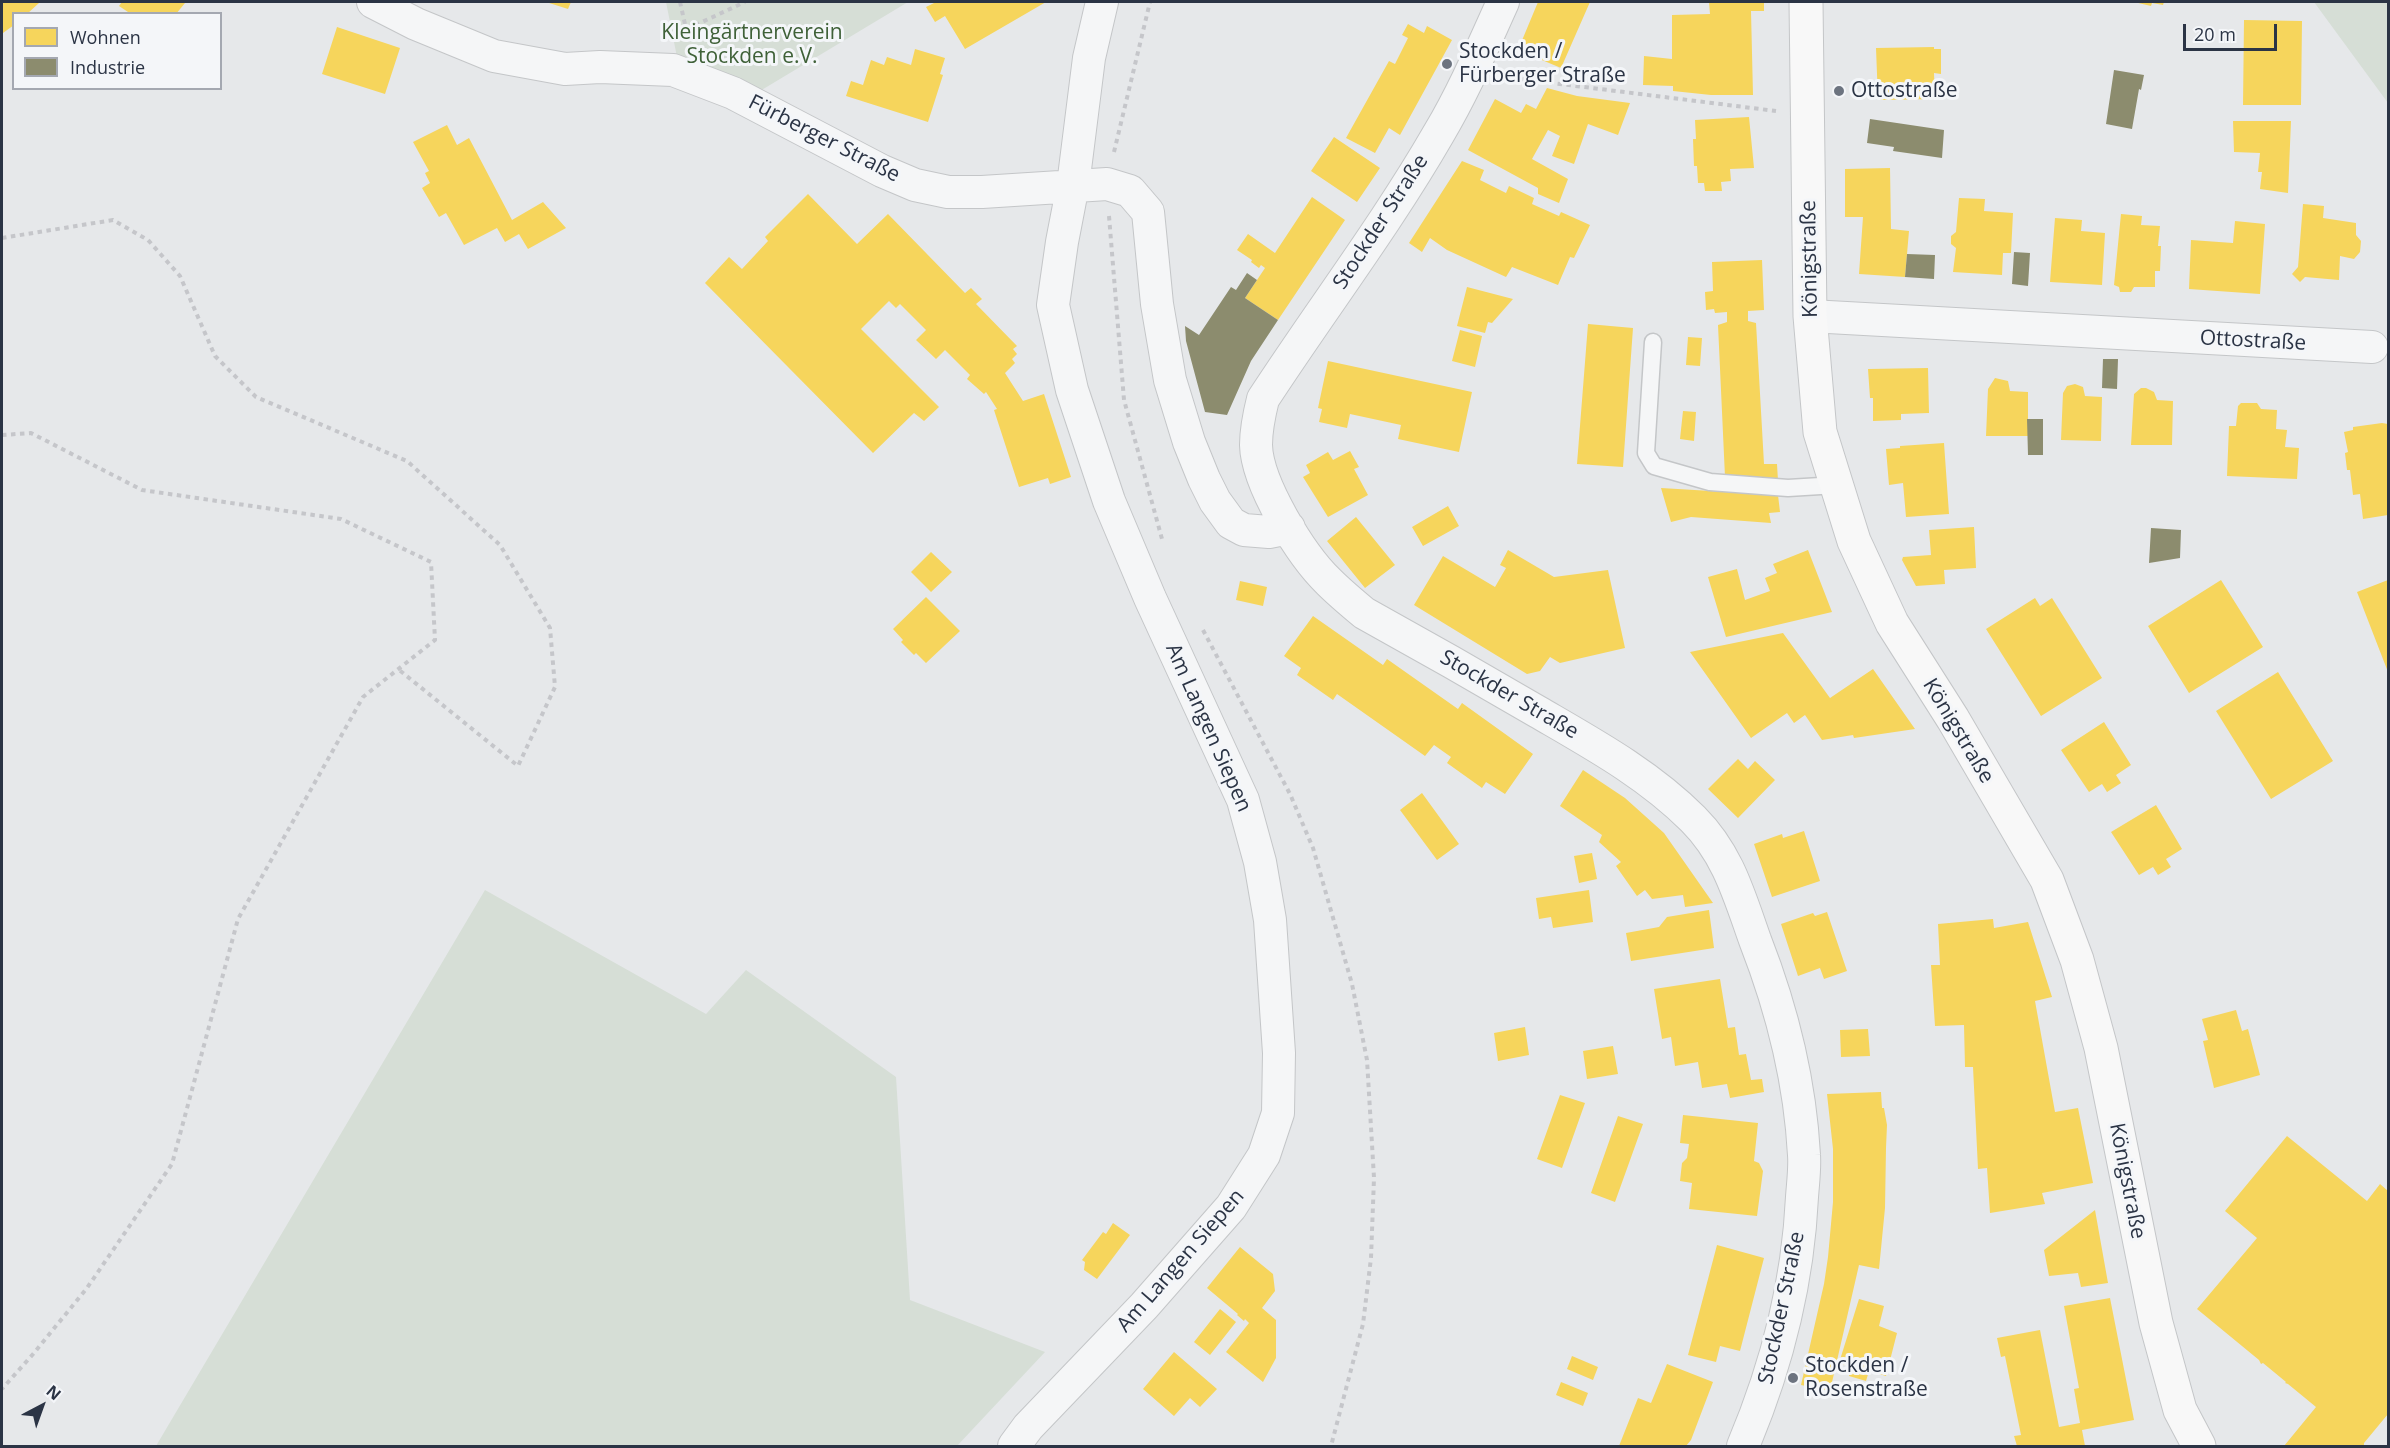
<!DOCTYPE html>
<html>
<head>
<meta charset="utf-8">
<style>
  body { margin:0 }
  #map { position:relative; width:2390px; height:1448px; overflow:hidden; background:#e6e8ea; font-family:"Open Sans",sans-serif }
  canvas { display:block }
  .frame { position:absolute; inset:0; border:3px solid #2b3445; pointer-events:none }
  .legend { position:absolute; left:12px; top:12px; width:210px; height:78px; box-sizing:border-box; background:#f4f6f9; border:2px solid #a4a8b1; margin:0; padding:8px 10px; list-style:none; font-size:18px; color:#2b3445 }
  .legend li { display:flex; align-items:center; gap:12px; height:30px }
  .legend b { width:30px; border:2px solid #a4a8b1 }
  .north { position:absolute; left:12px; top:1376px; width:60px; height:60px; -webkit-text-stroke:4px #f4f6f9; paint-order:stroke; rotate:41deg; font-size:16px; font-weight:700; line-height:24px; text-align:center; color:#2b3445 }
  .north::after { content:''; display:block; margin:auto; width:21px; height:27px; background:#2b3445; clip-path:polygon(50% 0,100% 100%,50% 72%,0 100%) }
  .scale { position:absolute; left:2183px; top:24px; width:94px; height:27px; box-sizing:border-box; border:3px solid #2b3445; border-top:0; padding-left:8px; font-size:18px; line-height:21px; white-space:nowrap; color:#2b3445; -webkit-text-stroke:4px #f4f6f9; paint-order:stroke }
</style>
</head>
<body>
<div id="map">
<canvas width="2390" height="1448"></canvas>
<div class="frame"></div>
<ul class="legend">
<li><b style="height:16px;background:#f6d55c"></b>Wohnen</li>
<li><b style="height:16px;background:#8c8c6e"></b>Industrie</li>
</ul>
<div class="north">N</div>
<div class="scale">20 m</div>
</div>
<script>
const context = document.querySelector('canvas').getContext('2d');
context.lineJoin = 'round';
function paint(path, color) {
  context.fillStyle = color;
  context.fill(path, 'evenodd');
}
function trace(path, color, width, dash) {
  context.strokeStyle = color;
  context.lineWidth = width;
  context.lineCap = dash ? 'butt' : 'round';
  context.setLineDash(dash || []);
  context.stroke(path);
}
function write(font, color, halo, rows, align = 'center') {
  context.font = font + ' "Open Sans",sans-serif';
  context.lineWidth = 6;
  context.setLineDash([]);
  context.textBaseline = 'middle';
  context.strokeStyle = halo;
  context.fillStyle = color;
  for (const [text, x, y, turn = 0] of rows) {
    context.save();
    context.translate(x, y);
    context.rotate((+turn || 0) * Math.PI / 180);
    context.textAlign = isNaN(turn) ? turn : align;
    if (halo) context.strokeText(text, 0, 0);
    context.fillText(text, 0, 0);
    context.restore();
  }
}
const green = new Path2D(`
  M 666,2 L 908,2 L 755,94 L 678,62 Z
  M 2314,2 L 2388,2 L 2388,103 Z
  M 485,890 L 706,1014 L 746,970 L 896,1077 L 910,1300 L 1045,1352 L 957,1446 L 156,1446 Z`);
const homes = new Path2D(`
  M 2,2 L 38,2 L 39,3 L 27,14 L 14,14 L 14,25 L 3,33 Z
  M 122,2 L 185,2 L 185,3 L 176,14 L 131,14 L 119,6 Z
  M 546,2 L 571,2 L 568,9 Z
  M 936,2 L 1046,2 L 965,49 L 945,16 L 935,22 L 926,7 Z
  M 1538,2 L 1590,2 L 1561,68 L 1518,50 Z
  M 1709,2 L 1764,2 L 1764,11 L 1751,11 L 1753,95 L 1711,95 L 1673,91 L 1673,86 L 1643,85 L 1644,56 L 1672,59 L 1672,15 L 1710,14 Z
  M 2134,2 L 2164,2 L 2163,5 L 2152,3 L 2151,6 Z
  M 2244,20 L 2302,21 L 2301,105 L 2243,105 Z
  M 1408,24 L 1424,33 L 1427,26 L 1452,40 L 1400,135 L 1389,128 L 1375,153 L 1346,138 L 1389,61 L 1395,64 L 1408,38 L 1402,35 Z
  M 337,27 L 400,48 L 385,94 L 322,74 Z
  M 1934,47 L 1934,49 L 1941,49 L 1941,74 L 1934,73 L 1935,99 L 1878,100 L 1876,48 Z
  M 915,49 L 945,58 L 940,74 L 943,75 L 928,122 L 846,96 L 851,81 L 863,85 L 871,60 L 884,65 L 887,57 L 911,65 Z
  M 1547,88 L 1577,96 L 1630,103 L 1618,135 L 1588,124 L 1574,164 L 1552,156 L 1560,136 L 1548,130 L 1532,159 L 1568,179 L 1559,203 L 1538,194 L 1538,188 L 1468,150 L 1495,99 L 1521,113 L 1526,104 L 1536,109 Z
  M 1749,117 L 1754,168 L 1730,169 L 1731,181 L 1721,182 L 1722,191 L 1705,191 L 1704,183 L 1698,183 L 1697,166 L 1694,166 L 1693,139 L 1696,139 L 1695,120 Z
  M 2233,121 L 2291,121 L 2288,193 L 2260,189 L 2262,172 L 2258,172 L 2260,153 L 2234,152 Z
  M 447,125 L 457,145 L 469,138 L 512,220 L 543,202 L 566,228 L 528,249 L 519,234 L 505,242 L 497,228 L 464,245 L 446,213 L 439,217 L 422,188 L 430,183 L 425,173 L 429,171 L 413,142 Z
  M 1334,137 L 1380,168 L 1357,202 L 1311,171 Z
  M 1462,161 L 1484,170 L 1480,180 L 1506,193 L 1509,186 L 1534,198 L 1532,204 L 1559,216 L 1561,212 L 1590,225 L 1574,258 L 1570,257 L 1558,285 L 1512,267 L 1506,277 L 1447,250 L 1430,238 L 1422,252 L 1409,243 Z
  M 1890,168 L 1891,229 L 1909,231 L 1905,277 L 1859,274 L 1863,217 L 1845,217 L 1845,169 Z
  M 808,194 L 857,244 L 888,214 L 965,293 L 971,288 L 982,299 L 976,304 L 1017,346 L 1013,349 L 1017,354 L 1012,359 L 1015,363 L 1005,373 L 1023,401 L 1044,394 L 1071,477 L 1050,484 L 1048,478 L 1019,487 L 994,410 L 997,409 L 986,392 L 984,394 L 967,379 L 970,375 L 945,350 L 936,359 L 916,340 L 926,330 L 900,304 L 896,308 L 889,301 L 861,329 L 939,407 L 924,421 L 914,413 L 873,453 L 705,283 L 729,257 L 742,269 L 768,241 L 765,237 Z
  M 1312,197 L 1345,220 L 1278,320 L 1245,298 L 1265,268 L 1261,265 L 1259,268 L 1251,262 L 1252,260 L 1237,250 L 1248,234 L 1275,253 Z
  M 1959,198 L 1985,199 L 1984,211 L 2013,213 L 2011,253 L 2003,253 L 2002,275 L 1953,272 L 1956,248 L 1951,244 L 1951,236 L 1956,232 Z
  M 2303,204 L 2324,206 L 2323,218 L 2356,223 L 2356,235 L 2361,241 L 2360,252 L 2354,259 L 2340,256 L 2339,280 L 2305,277 L 2300,282 L 2292,274 L 2298,267 Z
  M 2121,214 L 2142,216 L 2141,225 L 2160,226 L 2158,246 L 2161,246 L 2160,271 L 2155,271 L 2155,287 L 2134,287 L 2131,292 L 2120,292 L 2119,287 L 2114,285 Z
  M 2055,218 L 2082,220 L 2081,231 L 2105,233 L 2102,285 L 2050,282 Z
  M 2235,221 L 2265,224 L 2260,294 L 2189,289 L 2191,240 L 2233,243 Z
  M 1762,260 L 1764,310 L 1748,311 L 1748,321 L 1756,323 L 1764,464 L 1777,464 L 1778,481 L 1725,477 L 1718,325 L 1727,322 L 1727,312 L 1715,313 L 1714,309 L 1706,310 L 1705,292 L 1713,291 L 1712,262 Z
  M 1467,287 L 1513,299 L 1492,323 L 1488,322 L 1485,333 L 1457,326 Z
  M 1588,324 L 1633,328 L 1623,467 L 1577,464 Z
  M 1460,330 L 1482,336 L 1475,367 L 1452,361 Z
  M 1688,337 L 1702,338 L 1700,366 L 1686,365 Z
  M 1328,361 L 1472,392 L 1459,452 L 1398,439 L 1401,425 L 1350,414 L 1347,428 L 1319,422 L 1322,409 L 1318,408 Z
  M 1928,368 L 1929,413 L 1901,414 L 1901,420 L 1873,421 L 1873,398 L 1870,398 L 1868,369 Z
  M 1995,378 L 2008,381 L 2010,391 L 2028,392 L 2028,436 L 1986,436 L 1988,389 Z
  M 2075,384 L 2083,387 L 2085,396 L 2102,397 L 2101,441 L 2061,440 L 2063,393 L 2067,386 Z
  M 2141,388 L 2146,388 L 2154,392 L 2157,400 L 2173,401 L 2172,445 L 2131,445 L 2134,394 Z
  M 2241,403 L 2257,403 L 2261,409 L 2277,410 L 2276,429 L 2287,430 L 2285,447 L 2299,448 L 2297,479 L 2227,476 L 2229,426 L 2236,426 L 2238,406 Z
  M 1683,411 L 1696,412 L 1694,441 L 1680,439 Z
  M 2382,423 L 2388,424 L 2388,515 L 2363,519 L 2360,494 L 2353,495 L 2350,470 L 2347,470 L 2345,453 L 2348,452 L 2344,432 L 2353,430 L 2353,427 Z
  M 1944,443 L 1949,514 L 1906,517 L 1903,483 L 1889,485 L 1886,449 L 1900,448 L 1900,446 Z
  M 1350,451 L 1359,467 L 1354,469 L 1368,495 L 1328,517 L 1303,477 L 1310,473 L 1306,465 L 1328,452 L 1333,460 Z
  M 1661,488 L 1778,495 L 1780,512 L 1769,513 L 1771,523 L 1691,517 L 1671,522 Z
  M 1448,506 L 1459,526 L 1423,546 L 1412,527 Z
  M 1356,517 L 1395,565 L 1365,588 L 1327,541 Z
  M 1974,527 L 1976,568 L 1944,570 L 1945,584 L 1916,586 L 1902,560 L 1903,557 L 1931,555 L 1929,530 Z
  M 1508,550 L 1554,577 L 1608,570 L 1625,648 L 1560,663 L 1550,657 L 1540,671 L 1527,674 L 1414,605 L 1443,556 L 1495,587 L 1506,568 L 1500,565 Z
  M 1808,550 L 1832,612 L 1726,637 L 1708,577 L 1737,569 L 1745,600 L 1770,591 L 1765,578 L 1777,573 L 1773,564 Z
  M 931,552 L 952,572 L 931,592 L 911,572 Z
  M 2221,580 L 2263,647 L 2189,693 L 2148,626 Z
  M 2388,580 L 2388,672 L 2357,592 Z
  M 1240,581 L 1267,587 L 1263,606 L 1236,600 Z
  M 926,597 L 960,631 L 926,663 L 916,653 L 914,655 L 901,642 L 903,640 L 893,629 Z
  M 2035,598 L 2040,606 L 2052,598 L 2102,678 L 2041,716 L 1986,629 Z
  M 1313,616 L 1383,665 L 1387,659 L 1458,709 L 1462,703 L 1533,754 L 1505,794 L 1486,782 L 1482,788 L 1447,763 L 1451,757 L 1434,745 L 1425,756 L 1337,694 L 1333,700 L 1297,675 L 1301,668 L 1284,656 Z
  M 1783,633 L 1830,698 L 1873,669 L 1915,729 L 1854,738 L 1853,735 L 1822,740 L 1805,715 L 1794,723 L 1787,713 L 1751,738 L 1690,652 Z
  M 2278,672 L 2333,761 L 2271,799 L 2216,711 Z
  M 2104,722 L 2131,765 L 2116,775 L 2121,783 L 2107,792 L 2102,784 L 2089,792 L 2061,750 Z
  M 1738,759 L 1748,769 L 1755,761 L 1775,780 L 1738,818 L 1708,789 Z
  M 1583,770 L 1625,798 L 1664,833 L 1713,903 L 1685,907 L 1683,895 L 1652,899 L 1645,890 L 1637,896 L 1616,866 L 1621,862 L 1599,842 L 1602,835 L 1560,806 Z
  M 1422,793 L 1459,844 L 1437,860 L 1400,810 Z
  M 2156,805 L 2182,849 L 2166,859 L 2171,867 L 2158,875 L 2153,867 L 2139,875 L 2111,832 Z
  M 1804,831 L 1820,881 L 1772,897 L 1754,844 L 1782,834 L 1783,838 Z
  M 1592,853 L 1597,879 L 1579,883 L 1574,856 Z
  M 1589,890 L 1593,922 L 1553,928 L 1551,917 L 1539,919 L 1536,898 Z
  M 1709,910 L 1714,948 L 1631,961 L 1626,933 L 1659,927 L 1667,917 Z
  M 1827,912 L 1847,971 L 1824,979 L 1820,968 L 1798,976 L 1781,924 L 1813,913 L 1815,916 Z
  M 1993,919 L 1994,928 L 2028,922 L 2052,997 L 2035,1001 L 2055,1112 L 2078,1108 L 2093,1183 L 2042,1193 L 2045,1204 L 1990,1213 L 1987,1168 L 1978,1169 L 1973,1067 L 1965,1067 L 1964,1025 L 1935,1026 L 1931,965 L 1940,965 L 1938,924 Z
  M 1720,979 L 1728,1028 L 1735,1027 L 1739,1055 L 1746,1054 L 1751,1080 L 1762,1079 L 1764,1092 L 1730,1098 L 1727,1084 L 1702,1088 L 1698,1062 L 1675,1066 L 1671,1037 L 1662,1039 L 1654,989 Z
  M 2236,1010 L 2242,1031 L 2248,1029 L 2260,1075 L 2214,1088 L 2203,1041 L 2208,1040 L 2202,1019 Z
  M 1525,1027 L 1529,1055 L 1498,1061 L 1494,1033 Z
  M 1868,1029 L 1870,1056 L 1841,1057 L 1840,1030 Z
  M 1613,1046 L 1618,1074 L 1587,1079 L 1583,1051 Z
  M 1881,1092 L 1882,1108 L 1884,1108 L 1887,1125 L 1886,1148 L 1885,1208 L 1879,1269 L 1859,1265 L 1830,1391 L 1801,1385 L 1824,1284 L 1828,1257 L 1833,1202 L 1833,1149 L 1827,1094 Z
  M 1560,1095 L 1585,1103 L 1562,1168 L 1537,1159 Z
  M 1683,1115 L 1758,1123 L 1754,1161 L 1759,1163 L 1763,1171 L 1757,1216 L 1689,1209 L 1692,1183 L 1680,1181 L 1682,1163 L 1687,1158 L 1689,1144 L 1680,1143 Z
  M 1618,1116 L 1643,1124 L 1615,1202 L 1591,1193 Z
  M 2287,1136 L 2367,1201 L 2380,1184 L 2388,1191 L 2388,1414 L 2364,1443 L 2364,1446 L 2284,1446 L 2316,1407 L 2288,1384 L 2285,1383 L 2286,1382 L 2263,1363 L 2261,1364 L 2259,1360 L 2197,1309 L 2257,1238 L 2225,1211 Z
  M 2095,1210 L 2108,1283 L 2081,1287 L 2078,1273 L 2049,1276 L 2044,1250 Z
  M 1113,1223 L 1130,1235 L 1097,1279 L 1084,1270 L 1085,1262 L 1082,1260 L 1103,1232 L 1106,1234 Z
  M 1717,1245 L 1764,1258 L 1740,1351 L 1720,1346 L 1716,1362 L 1688,1355 Z
  M 1240,1247 L 1273,1274 L 1275,1291 L 1262,1308 L 1276,1320 L 1276,1358 L 1263,1382 L 1226,1352 L 1249,1323 L 1245,1319 L 1244,1321 L 1237,1315 L 1238,1314 L 1207,1288 Z
  M 2110,1298 L 2134,1420 L 2082,1430 L 2085,1446 L 2017,1446 L 2014,1436 L 2021,1435 L 2005,1356 L 2001,1357 L 1997,1338 L 2040,1330 L 2059,1427 L 2080,1423 L 2074,1389 L 2079,1388 L 2064,1306 Z
  M 1859,1299 L 1884,1306 L 1879,1326 L 1897,1333 L 1886,1376 L 1869,1371 L 1866,1381 L 1849,1376 L 1851,1367 L 1839,1363 Z
  M 1220,1309 L 1236,1322 L 1210,1355 L 1194,1342 Z
  M 1174,1352 L 1217,1389 L 1200,1407 L 1190,1398 L 1174,1416 L 1143,1389 Z
  M 1572,1356 L 1598,1367 L 1593,1380 L 1567,1369 Z
  M 1667,1364 L 1713,1382 L 1691,1440 L 1686,1446 L 1619,1446 L 1638,1398 L 1651,1403 Z
  M 1561,1382 L 1588,1393 L 1583,1406 L 1556,1395 Z`);
const industry = new Path2D(`
  M 2114,70 L 2144,75 L 2141,90 L 2139,89 L 2132,129 L 2106,124 Z
  M 1870,119 L 1944,130 L 1942,158 L 1893,151 L 1894,147 L 1867,143 Z
  M 2014,252 L 2030,253 L 2028,286 L 2012,284 Z
  M 1907,254 L 1935,255 L 1934,279 L 1905,277 Z
  M 1247,273 L 1257,280 L 1245,298 L 1278,320 L 1251,361 L 1227,415 L 1205,412 L 1186,341 L 1185,326 L 1199,335 L 1231,287 L 1236,290 Z
  M 2103,359 L 2118,359 L 2117,389 L 2102,388 Z
  M 2027,419 L 2043,419 L 2043,455 L 2028,455 Z
  M 2151,528 L 2181,530 L 2180,558 L 2149,563 Z`);
const path = new Path2D(`
  M 680,2 L 689,42
  M 687,29 L 745,2
  M 1504,77 L 1776,111
  M 1114,152 L 1150,2
  M 1109,216 L 1124,400 L 1162,539
  M 2,238 L 113,220 L 148,240 L 180,276 L 215,356 L 256,397 L 407,461 L 500,545 L 550,628 L 555,687 L 518,766 L 398,669
  M 2,435 L 31,433 L 142,490 L 341,519 L 431,562 L 435,640 L 363,697 L 238,919 L 172,1164 L 87,1288 L 34,1353 L 2,1389
  M 1203,630 L 1290,794 L 1313,848 L 1352,984 L 1367,1060 L 1374,1178 L 1371,1258 L 1363,1324 L 1331,1446`);
const lane = new Path2D(`
  M 1653,342 L 1646,453 L 1654,466 L 1710,482 L 1788,488 L 1837,485`);
const street = new Path2D(`
  M 373,2 L 416,24 L 494,56 L 565,69 L 600,67 L 673,70 L 733,93 L 882,171 L 915,185 L 948,192 L 982,192 L 1107,184 L 1130,191 L 1148,212 L 1157,304 L 1170,380 L 1189,442 L 1204,479 L 1215,501 L 1231,523 L 1244,530 L 1269,532 L 1289,528
  M 1503,2 C 1483,46 1464,91 1439,133 C 1386,225 1321,310 1263,399 C 1259,415 1256,429 1256,445 C 1257,484 1301,555 1329,582 C 1340,593 1352,603 1364,613 C 1422,645 1480,678 1538,712 C 1593,744 1648,774 1693,819 C 1728,854 1739,895 1755,940 C 1782,1009 1800,1080 1804,1155 C 1805,1168 1803,1183 1802,1197 C 1798,1282 1776,1368 1743,1446
  M 1810,316 L 2372,347
  M 1014,1446 L 1028,1427 L 1144,1306 L 1231,1207 L 1264,1155 L 1278,1113 L 1279,1053 L 1270,920 L 1260,862 L 1243,800 L 1150,598 L 1109,501 L 1072,390 L 1053,305 L 1062,242 L 1073,185 L 1089,58 L 1102,2`);
const secondary = new Path2D(`
  M 1806,2 L 1810,316 L 1820,432 L 1854,541 L 1892,623 L 1953,719 L 2047,880 L 2077,960 L 2101,1048 L 2156,1323 L 2180,1410 L 2199,1446`);
const markers = [
  [1447,64,6,"#6c737f"],
  [1839,91,6,"#6c737f"],
  [1793,1378,6,"#6c737f"]
];
const parkNames = [
  ["Kleingärtnerverein",752,33],
  ["Stockden e.V.",752,57]
];
const poiNames = [
  ["Stockden /",1459,52],
  ["Fürberger Straße",1459,76],
  ["Ottostraße",1851,91],
  ["Stockden /",1805,1366],
  ["Rosenstraße",1805,1390]
];
const streetNames = [
  ["Fürberger Straße",824,139,27],
  ["Stockder Straße",1381,222,-57],
  ["Königstraße",1810,259,-91],
  ["Ottostraße",2253,341,3],
  ["Stockder Straße",1509,695,30],
  ["Am Langen Siepen",1208,728,66],
  ["Königstraße",1958,731,59],
  ["Königstraße",2127,1181,79],
  ["Am Langen Siepen",1181,1261,-49],
  ["Stockder Straße",1782,1308,-78]
];
paint(green, '#d6ded6');
paint(homes, '#f6d55c');
paint(industry, '#8c8c6e');
trace(lane, '#c4c6c8', 19);
trace(street, '#c4c6c8', 34);
trace(secondary, '#c4c6c8', 35);
trace(path, '#c5c6ca', 4, [4.5, 4.5]);
trace(lane, '#f5f6f7', 16);
trace(street, '#f5f6f7', 32);
trace(secondary, '#f8f8f8', 33);
for (const [x, y, r, color] of markers) {
  const dot = new Path2D();
  dot.arc(x, y, r, 0, 2 * Math.PI);
  context.fillStyle = color;
  context.fill(dot);
  trace(dot, '#f4f6f9', 2);
}
write('21px', '#3f6138', '#f4f6f9', parkNames);
write('21px', '#2b3445', '#f4f6f9', poiNames, 'left');
write('21px', '#2b3445', '#f4f6f9', streetNames);
</script>
</body>
</html>
